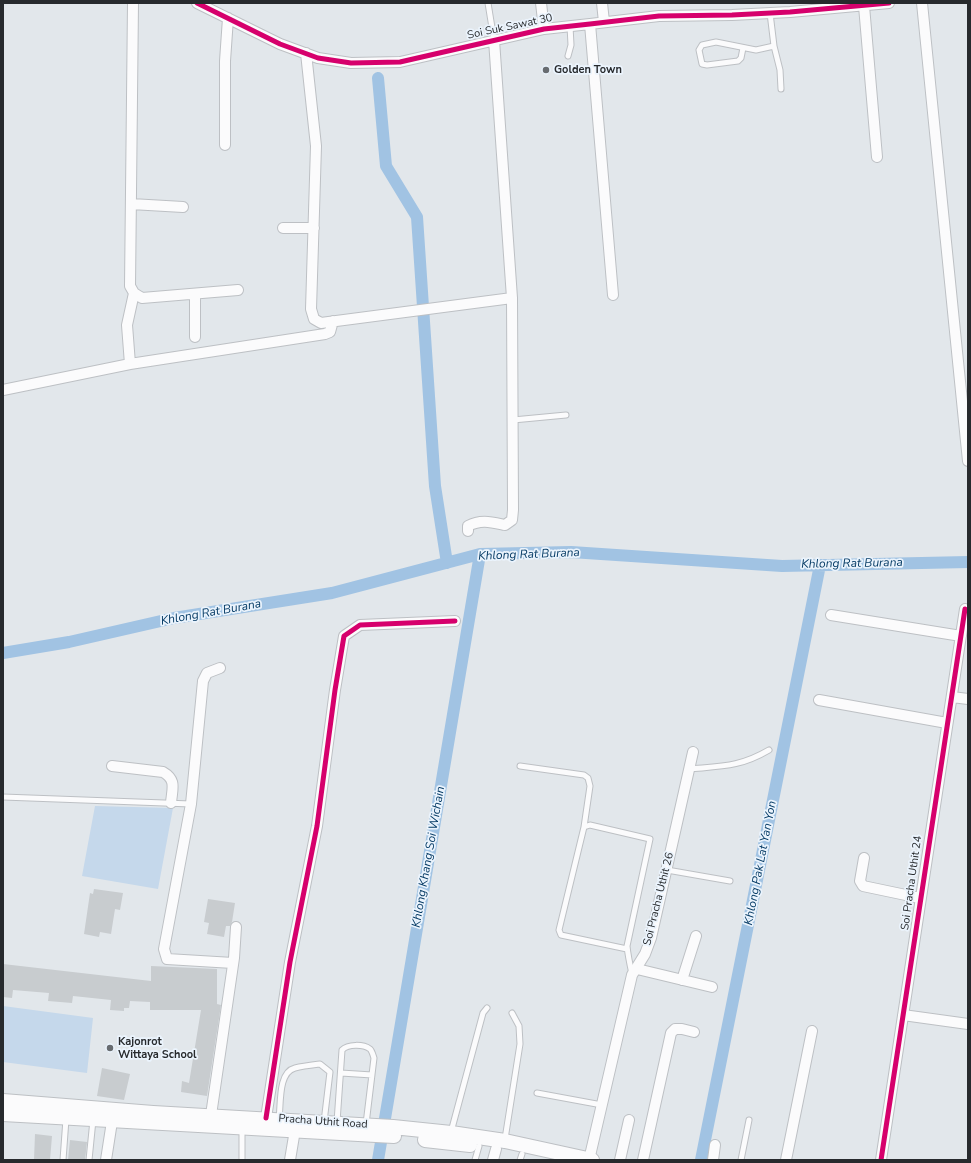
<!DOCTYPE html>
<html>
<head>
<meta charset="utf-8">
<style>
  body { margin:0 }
  #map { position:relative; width:971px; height:1163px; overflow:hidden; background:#e2e7eb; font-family:"Nunito Sans",sans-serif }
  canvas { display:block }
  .frame { position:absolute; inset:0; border:4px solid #272a2d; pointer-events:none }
</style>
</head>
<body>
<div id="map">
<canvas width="971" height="1163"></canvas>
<div class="frame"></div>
</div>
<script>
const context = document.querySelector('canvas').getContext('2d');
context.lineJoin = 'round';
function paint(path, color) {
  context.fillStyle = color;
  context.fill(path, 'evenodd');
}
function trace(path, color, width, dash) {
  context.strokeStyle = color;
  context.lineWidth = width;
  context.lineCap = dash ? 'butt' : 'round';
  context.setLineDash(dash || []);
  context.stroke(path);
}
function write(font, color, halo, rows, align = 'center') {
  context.font = font + ' "Nunito Sans",sans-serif';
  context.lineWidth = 3.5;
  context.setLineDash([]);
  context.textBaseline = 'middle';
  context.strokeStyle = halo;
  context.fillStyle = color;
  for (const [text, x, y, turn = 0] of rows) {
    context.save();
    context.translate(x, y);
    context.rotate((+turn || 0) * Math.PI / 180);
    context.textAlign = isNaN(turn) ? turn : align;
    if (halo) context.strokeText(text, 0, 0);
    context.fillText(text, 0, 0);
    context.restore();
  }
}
const green = new Path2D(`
  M 95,806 L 173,808 L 158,889 L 82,876 Z
  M 3,1006 L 93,1018 L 87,1073 L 3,1062 Z`);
const canal = new Path2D(`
  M 378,78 L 386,166 L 417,217 L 435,486 L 447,563
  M 3,653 L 69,642 L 174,618 L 332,593 L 480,554 L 571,552 L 782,566 L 968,562
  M 378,1160 L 480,554
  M 701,1160 L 820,565`);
const building = new Path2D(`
  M 94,889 L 123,893 L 120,910 L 115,909 L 111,934 L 100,932 L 99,937 L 84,934 L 90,893 L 93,894 Z
  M 208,899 L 235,903 L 232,922 L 230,926 L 226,926 L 224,937 L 207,934 L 209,923 L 204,922 Z
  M 3,964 L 151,981 L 151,966 L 217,969 L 217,1004 L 221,1005 L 207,1096 L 181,1092 L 182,1081 L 189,1083 L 201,1010 L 150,1010 L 150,1002 L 130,1001 L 129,1008 L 124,1008 L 124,1011 L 110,1010 L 111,1000 L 73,996 L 72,1003 L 48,1001 L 49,993 L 13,990 L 12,998 L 3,997 Z
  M 102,1068 L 130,1074 L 124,1100 L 97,1096 Z
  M 35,1134 L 52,1136 L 50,1160 L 34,1160 Z
  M 70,1140 L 87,1142 L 85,1160 L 68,1160 Z`);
const service = new Path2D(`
  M 488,3 L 494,40
  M 774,46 L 780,70 L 781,89
  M 743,48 L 741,58 L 738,61 L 707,65 L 702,64 L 699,50 L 702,45 L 716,42 L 756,50 L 774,46 L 770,13
  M 568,56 L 571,45 L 570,26
  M 513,420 L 566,415
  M 520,766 L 584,775 L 588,778 L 590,786 L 584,827
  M 689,769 C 722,766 740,767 769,750
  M 3,797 L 191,804
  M 667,870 L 730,881
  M 627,949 L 561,935 L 559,930 L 584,827 L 590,825 L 650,839 L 627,946 C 628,956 630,965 632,974
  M 341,1073 L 372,1075
  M 537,1093 L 602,1105
  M 279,1119 C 281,1104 278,1072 295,1068 C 303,1066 312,1065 320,1064 L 330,1072 L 324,1122
  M 337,1122 L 342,1050 C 348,1044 363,1044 370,1049 C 372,1051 373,1055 374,1058 L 366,1124
  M 451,1132 L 483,1013 L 487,1008
  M 505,1139 L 520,1044 L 519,1026 L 512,1013
  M 63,1160 L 66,1119
  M 89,1160 L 93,1120
  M 242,1160 L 242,1129
  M 475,1160 L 479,1146
  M 520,1160 L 522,1154
  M 741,1160 L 749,1120`);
const minor = new Path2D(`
  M 133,3 L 130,286 L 134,293 L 142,298 L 238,290
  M 197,3 L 280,44 L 318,58 L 351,63 L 400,62 L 544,29 L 590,24 L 659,16 L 732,15 L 790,12 L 889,3
  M 541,3 L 544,29
  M 602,3 L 604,22
  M 922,3 L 968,461
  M 864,6 L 877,157
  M 590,24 L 613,295
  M 306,53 L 316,146 L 311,309 L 314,319 L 321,323 L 512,298
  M 225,145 L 225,61 L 228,18
  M 131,204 L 183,207
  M 283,228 L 314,228
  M 195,294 L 195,337
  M 130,364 L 127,325 L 134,293
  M 3,390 L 130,364 L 325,334 L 330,332 L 333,321
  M 468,531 L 468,526 C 481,519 491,522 505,525 L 512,520 L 513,510 L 512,298 L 494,40
  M 831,615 L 961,636
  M 220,668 L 207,673 L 203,681 L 191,804 L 164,949 L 167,959 L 233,963
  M 952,697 L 968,699
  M 819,700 L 947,723
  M 112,766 L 163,772 C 177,780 172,789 171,803
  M 864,858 L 860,881 L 863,886 L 920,898
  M 637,969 L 712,987
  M 682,980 L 696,936
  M 903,1015 L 968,1024
  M 211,1115 L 234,958 L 236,927
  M 266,1118 L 290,962 L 317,826 L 335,690 L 344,636 L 360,625 L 455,621
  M 106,1160 L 113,1115
  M 290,1160 L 296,1124
  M 493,1160 L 496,1149
  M 589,1160 L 632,975 L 645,954 L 651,938 L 693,752
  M 620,1160 L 629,1120
  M 643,1160 L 671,1033 L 675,1029 L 682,1029 L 694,1032
  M 713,1160 L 715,1145
  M 786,1160 L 812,1031
  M 881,1160 L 965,609`);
const secondary = new Path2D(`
  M 3,1101 L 153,1113 L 393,1127 L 451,1133 L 505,1141 L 592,1160
  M 3,1114 L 394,1136
  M 425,1140 L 470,1145`);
const cycleway = new Path2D(`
  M 197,3 L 280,44 L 318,58 L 351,63 L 400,62 L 544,29 L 590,24 L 659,16 L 732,15 L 790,12 L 889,3
  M 266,1118 L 290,962 L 317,826 L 335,690 L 344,636 L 360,625 L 455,621
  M 881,1160 L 965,609`);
const markers = [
  [546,70,4,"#686c70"],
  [110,1048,4,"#686c70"]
];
const streetNames = [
  ["Soi Suk Sawat 30",510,27,-12],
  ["Soi Pracha Uthit 24",912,883,-82],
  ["Soi Pracha Uthit 26",659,899,-76],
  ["Pracha Uthit Road",323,1122,4]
];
const poiNames = [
  ["Golden Town",554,70],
  ["Kajonrot",118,1042],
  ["Wittaya School",118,1055]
];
const waterNames = [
  ["Khlong Rat Burana",529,555,-2],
  ["Khlong Rat Burana",852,564,-1],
  ["Khlong Rat Burana",211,613,-10],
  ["Khlong Khang Soi Wichain",429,857,-80],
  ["Khlong Pak Lat Yan Yon",761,863,-79]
];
paint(green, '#c5d8eb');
trace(canal, '#a1c3e3', 12);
paint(building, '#c8cccf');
trace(service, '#bdc0c4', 7);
trace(minor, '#bdc0c4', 12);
trace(secondary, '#bdc0c4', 16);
trace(service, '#fbfbfc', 5);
trace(minor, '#fbfbfc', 10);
trace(secondary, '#fbfbfc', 14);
trace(cycleway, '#d6006c', 5);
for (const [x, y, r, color] of markers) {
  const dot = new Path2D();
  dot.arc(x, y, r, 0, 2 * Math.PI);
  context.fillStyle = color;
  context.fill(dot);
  trace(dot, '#ebf4fd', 1.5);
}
write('11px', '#272a2d', '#ebf4fd', streetNames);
write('bold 11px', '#272a2d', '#ebf4fd', poiNames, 'left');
write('italic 12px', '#073c66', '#ebf4fd', waterNames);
</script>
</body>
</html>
